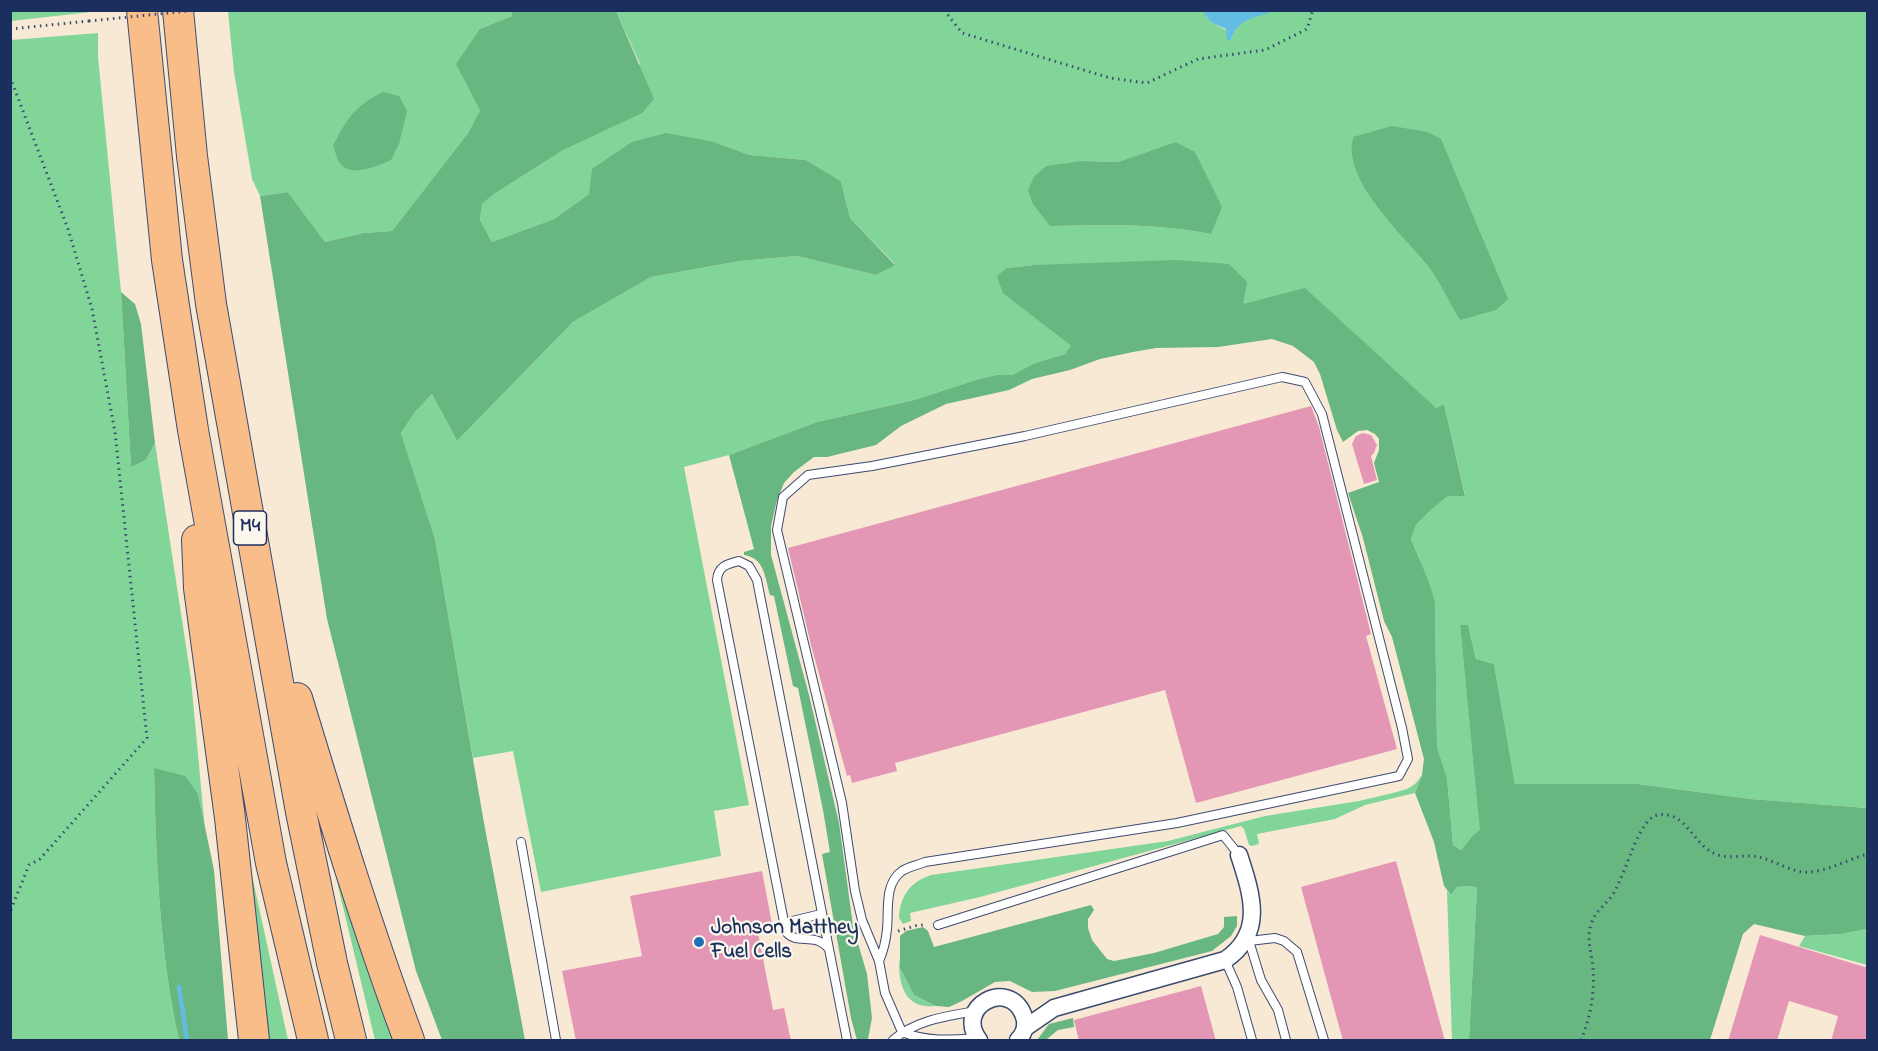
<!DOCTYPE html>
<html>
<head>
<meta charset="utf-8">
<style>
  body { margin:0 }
  #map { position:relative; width:1878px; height:1051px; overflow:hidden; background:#f8e9d5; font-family:"Indie Flower",sans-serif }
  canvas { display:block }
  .frame { position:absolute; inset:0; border:12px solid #1b2f5e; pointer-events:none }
</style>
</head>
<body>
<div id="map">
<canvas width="1878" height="1051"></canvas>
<div class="frame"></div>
</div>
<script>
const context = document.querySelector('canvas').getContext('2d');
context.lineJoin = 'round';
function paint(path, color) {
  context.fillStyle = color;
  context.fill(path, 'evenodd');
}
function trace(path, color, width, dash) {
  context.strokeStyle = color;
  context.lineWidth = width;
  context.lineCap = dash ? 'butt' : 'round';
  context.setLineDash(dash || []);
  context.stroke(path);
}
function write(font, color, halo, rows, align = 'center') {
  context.font = font + ' "Indie Flower",sans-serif';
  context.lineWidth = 4.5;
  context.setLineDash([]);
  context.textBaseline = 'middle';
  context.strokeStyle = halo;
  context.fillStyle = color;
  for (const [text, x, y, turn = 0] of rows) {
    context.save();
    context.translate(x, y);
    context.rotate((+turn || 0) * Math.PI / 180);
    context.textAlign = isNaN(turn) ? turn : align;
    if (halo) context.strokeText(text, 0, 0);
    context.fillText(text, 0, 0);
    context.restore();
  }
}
const green = new Path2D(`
  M 512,10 L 512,16 L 480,29 L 480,110 L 468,133 L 392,231 L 363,233 L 325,242 L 288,192 L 260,196 L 252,179 L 234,72 L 228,11 Z
  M 1202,10 L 1212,23 L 1226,30 L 1231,40 C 1239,17 1252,20 1273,10 L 1867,11 L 1867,808 L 1751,799 L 1638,784 L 1515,784 L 1494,664 L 1476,659 L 1468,625 L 1460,625 L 1481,830 L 1473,835 L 1461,850 L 1453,845 L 1447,778 L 1437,747 L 1435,602 C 1430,579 1419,560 1411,539 L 1416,525 L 1431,510 L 1448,496 L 1465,495 L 1444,404 L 1436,408 L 1243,304 L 1125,262 L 1069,265 L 1034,265 L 1007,268 L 1004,293 L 1072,347 L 1065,354 L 1035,363 L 1012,375 L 996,375 L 979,379 L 914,400 L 817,422 L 729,455 L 684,467 L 749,805 L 714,811 L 721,856 L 541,892 L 513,751 L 473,758 L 435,539 L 401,433 L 415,412 L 432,394 L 457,441 L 573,322 L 651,277 L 740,261 L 797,256 L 876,275 L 895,264 L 850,218 L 841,181 L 806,160 L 750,155 L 714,142 L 589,194 L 554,219 L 492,242 L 480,220 L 482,204 L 494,194 L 565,149 L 640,64 L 616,11 ZM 1353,137 L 1461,319 C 1450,301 1440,281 1427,265 C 1404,236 1344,176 1353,137 ZM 1175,142 L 1211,234 C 1157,223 1104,225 1050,226 L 1082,161 L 1118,162 Z
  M 91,11 L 91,12 L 11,21 L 11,11 Z
  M 98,33 L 98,57 L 121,292 L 131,467 L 146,460 L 155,443 L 191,679 L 205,830 L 198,794 L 154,768 C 156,859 159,951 179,1040 L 11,1040 L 11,40 Z
  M 1422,775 L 1415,793 L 1365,805 L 1335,819 L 1257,834 L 1259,844 L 1252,846 L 1249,845 L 1244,829 L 1241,826 L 980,897 L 910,913 L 911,921 L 903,924 L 899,918 C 900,896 910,882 931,875 L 1168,841 L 1265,816 L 1359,801 L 1393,793 L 1407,789 L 1415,784 Z
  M 242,830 L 288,1040 L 261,1040 Z
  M 332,861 L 396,1040 L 375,1040 Z
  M 1471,886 L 1477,888 L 1469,1040 L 1452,1040 L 1447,891 L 1451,895 L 1457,887 Z
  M 1867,929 L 1867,965 L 1799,946 L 1805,936 L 1841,934 Z
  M 899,957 L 900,968 L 914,995 L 936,1006 C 904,1010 898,983 899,957 Z`);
const forest = new Path2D(`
  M 512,11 L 616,11 L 654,99 L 642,113 L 565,149 L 494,194 L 482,204 L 480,220 L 492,242 L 554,219 L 589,194 L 592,169 L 632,142 L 666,133 L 714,142 L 750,155 L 806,160 L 841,181 L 850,218 L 895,265 L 876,275 L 797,256 L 740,261 L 651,277 L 573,322 L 457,441 L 432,394 L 415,412 L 401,433 L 435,539 L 484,823 L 525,1040 L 442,1040 L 416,971 L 327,619 L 260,196 L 288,192 L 325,242 L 363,233 L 392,231 L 468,133 L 480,110 L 456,64 L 480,29 L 512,16 Z
  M 383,92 L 399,96 L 407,111 L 399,144 L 391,160 C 377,166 348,180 338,160 C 336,156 335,150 333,146 C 347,118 355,106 383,92 Z
  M 1392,126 L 1427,132 L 1441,139 L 1508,299 L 1496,310 L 1460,320 C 1449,302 1440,281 1427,265 C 1402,233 1342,181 1353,137 Z
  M 1175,142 L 1195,152 L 1222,207 L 1211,234 C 1157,223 1104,225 1050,226 L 1033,204 L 1028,190 L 1034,177 L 1046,166 L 1082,161 L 1118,162 Z
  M 1176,260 L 1229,264 L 1247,282 L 1243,304 L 1305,288 L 1436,408 L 1444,404 L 1465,496 L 1448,496 L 1431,510 L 1416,525 L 1411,539 C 1419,560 1430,579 1435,602 L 1437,747 L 1447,778 L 1453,845 L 1461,850 L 1473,835 L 1480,830 L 1460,625 L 1468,625 L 1476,659 L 1494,664 L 1515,784 L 1638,784 L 1751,799 L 1867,808 L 1867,929 L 1841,934 L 1805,936 L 1754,924 L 1743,934 L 1710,1040 L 1469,1040 L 1477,888 L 1471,886 L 1457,887 L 1451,895 L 1444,886 L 1434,842 L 1415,793 L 1422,775 L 1424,759 L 1392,637 L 1384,621 L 1363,538 L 1348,493 L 1379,482 L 1374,463 L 1379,450 L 1379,439 L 1375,434 L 1367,430 L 1358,431 L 1343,442 L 1337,430 L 1320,374 L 1314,362 L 1293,346 L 1272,339 L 1218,347 L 1156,348 L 1133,352 L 1100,359 L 1070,370 L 1032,379 L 1009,390 L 946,404 L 901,426 L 876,445 L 827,457 L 814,457 L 794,472 L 784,483 L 777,500 L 771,526 L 771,555 L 809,695 L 839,823 L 853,926 L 867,974 L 872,1018 L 868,1039 L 857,1040 L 851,1018 L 822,854 L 830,852 L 823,810 L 798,688 L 793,686 L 774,596 L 770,595 C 765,578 765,558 744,555 L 744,552 L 754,549 L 729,455 L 817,422 L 914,400 L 979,379 L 996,375 L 1012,375 L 1035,363 L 1065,354 L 1071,346 L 1003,293 L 997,276 L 1007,268 L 1034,265 Z
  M 121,292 L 135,304 L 141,324 L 155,443 L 146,460 L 131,467 Z
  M 154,768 L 185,776 L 198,794 L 214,870 L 228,1040 L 179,1040 C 159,951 156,858 154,768 Z
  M 1091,905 L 1094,910 L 1088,919 L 1088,928 L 1092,940 L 1107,959 L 1114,961 L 1154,953 L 1218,934 L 1224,927 L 1224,917 L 1237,916 L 1237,926 L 1231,936 L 1212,951 L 1055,991 L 1032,992 L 1010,981 L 995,982 L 962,1001 L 949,1007 L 936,1006 L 914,995 L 900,968 L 900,936 L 906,931 L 923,927 L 928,931 L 934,947 Z
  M 1073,1018 L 1074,1027 L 1058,1030 L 1046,1040 L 1037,1040 L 1049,1024 Z`);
const water = new Path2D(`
  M 1202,11 L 1273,11 C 1254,19 1238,18 1231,40 L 1227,40 L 1226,29 L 1212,23 Z`);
const stream = new Path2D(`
  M 179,987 L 187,1040`);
const building = new Path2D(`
  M 1311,406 L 1319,427 L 1371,634 L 1366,636 L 1397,749 L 1196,803 L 1165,690 L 895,763 L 897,771 L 852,783 L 850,775 L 847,776 L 811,645 L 788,548 Z
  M 1363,433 L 1371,435 L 1377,445 L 1374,453 L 1371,456 L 1377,480 L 1364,484 L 1352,444 L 1356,436 Z
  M 1396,861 L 1445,1041 L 1343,1041 L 1301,887 Z
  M 762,871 L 772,924 L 757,927 L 773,1010 L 784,1008 L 791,1041 L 576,1041 L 562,971 L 642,956 L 630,896 Z
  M 1760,935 L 1868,968 L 1868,1041 L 1831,1041 L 1838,1016 L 1789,1001 L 1777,1041 L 1728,1041 Z
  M 1201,986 L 1216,1041 L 1079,1041 L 1074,1020 Z`);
const path = new Path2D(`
  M 944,10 L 962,33 L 1110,78 L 1147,83 L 1198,59 L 1265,50 L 1307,29 L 1313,10
  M 10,29 L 89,21
  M 10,77 L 68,229 L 92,309 L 115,432 L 147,738 L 40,859 L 29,865 L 10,912
  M 898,931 L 918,925 L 927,925
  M 1581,1040 C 1590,1019 1595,993 1593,969 C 1592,954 1586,940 1591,924 C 1595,912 1604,906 1612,896 C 1617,888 1620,880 1624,871 C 1630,857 1642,817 1658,815 C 1687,810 1693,847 1718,855 C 1731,859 1746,854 1759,857 C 1776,861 1794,874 1811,872 C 1830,870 1849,859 1868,854`);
const service = new Path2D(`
  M 739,561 L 749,566 L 757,580 L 829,949 C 814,931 798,946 786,932 L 717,580 C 718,566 727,564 739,561 Z
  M 521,842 L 556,1040
  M 784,923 L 821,914
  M 938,925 L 1223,835 L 1239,855
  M 1249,941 L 1261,980 L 1278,1010 L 1286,1040
  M 1243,943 L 1249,941 L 1275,938 L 1284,941 L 1297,952 L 1324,1040
  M 829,949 L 847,1040
  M 1225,960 L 1237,987 L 1252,1040
  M 879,961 C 884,950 886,940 887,929 C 889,909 884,884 902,871 C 908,867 918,865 925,862 L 1177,823 L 1399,776 L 1408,759 L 1402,728 L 1322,414 L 1305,382 L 1282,377 L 1025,436 L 872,466 L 808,475 L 783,497 L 777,530 L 842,803 L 855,891 L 862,920 L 879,961 L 885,993 L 902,1032 C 927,1042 951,1040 977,1038
  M 893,1040 C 916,1020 947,1016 976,1011`);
const minor = new Path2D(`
  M 1025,1028 L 1054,1008 L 1225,960 C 1265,933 1252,895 1239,855
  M 979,1040 C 954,1007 1008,978 1023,1014 C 1027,1023 1025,1033 1018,1040`);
const motorway = new Path2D(`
  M 142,10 L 167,260 L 193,430 L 271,863 L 313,1040
  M 178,10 L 192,156 L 211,304 L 301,812 L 332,963 L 351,1040
  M 197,540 L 199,588 L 230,818 L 254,1040
  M 297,698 C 332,813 367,928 409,1040`);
const pathBridge = new Path2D(`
  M 89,21 L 198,10`);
const markers = [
  [699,942,6,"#1f6fb2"]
];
const shields = [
  [250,528,33]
];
const shieldNames = [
  ["M4",250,528]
];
const poiNames = [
  ["Johnson Matthey",711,930],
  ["Fuel Cells",711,954]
];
paint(green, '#81d598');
paint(forest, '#68b680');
paint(water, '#63bce1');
trace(stream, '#63bce1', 4.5);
paint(building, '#e497b4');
trace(service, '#3c4b70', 10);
trace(minor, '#3c4b70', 19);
trace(motorway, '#3c4b70', 32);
trace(path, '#3c4b70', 3, [1.5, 4.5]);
trace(service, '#fff', 8);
trace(minor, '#fff', 16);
trace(motorway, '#f8bd88', 30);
trace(pathBridge, '#3c4b70', 3, [1.5, 4.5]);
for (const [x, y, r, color] of markers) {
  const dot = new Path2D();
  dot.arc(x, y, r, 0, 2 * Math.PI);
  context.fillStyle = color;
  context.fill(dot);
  trace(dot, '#fbf7ec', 2);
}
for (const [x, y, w] of shields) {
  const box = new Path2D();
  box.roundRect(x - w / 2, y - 17, w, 34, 4.5);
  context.fillStyle = '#fbf7ec';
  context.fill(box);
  trace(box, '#1b2f5e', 1.5);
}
write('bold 20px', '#1b2f5e', null, shieldNames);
write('bold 21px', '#1b2f5e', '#fbf7ec', poiNames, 'left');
</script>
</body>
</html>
